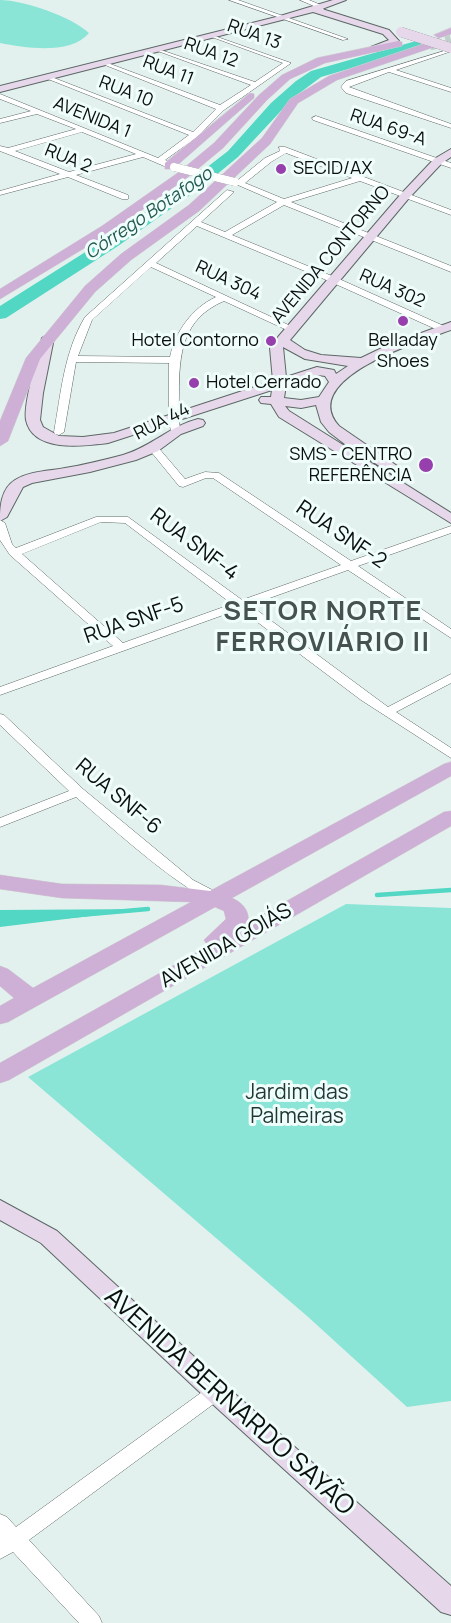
<!DOCTYPE html>
<html>
<head>
<meta charset="utf-8">
<style>
  body { margin:0 }
  canvas { display:block; background:#e3f1ee }
</style>
</head>
<body>
<canvas width="451" height="1623"></canvas>
<script>
const context = document.querySelector('canvas').getContext('2d');
context.lineJoin = 'round';
function paint(path, color) {
  context.fillStyle = color;
  context.fill(path, 'evenodd');
}
function trace(path, color, width, dash) {
  context.strokeStyle = color;
  context.lineWidth = width;
  context.lineCap = dash ? 'butt' : 'round';
  context.setLineDash(dash || []);
  context.stroke(path);
}
function write(font, color, halo, rows, align = 'center') {
  context.font = font + ' Manrope,sans-serif';
  context.lineWidth = 6;
  context.setLineDash([]);
  context.textBaseline = 'middle';
  context.strokeStyle = halo;
  context.fillStyle = color;
  for (const [text, x, y, turn = 0] of rows) {
    context.save();
    context.translate(x, y);
    context.rotate((+turn || 0) * Math.PI / 180);
    context.textAlign = isNaN(turn) ? turn : align;
    if (halo) context.strokeText(text, 0, 0);
    context.fillText(text, 0, 0);
    context.restore();
  }
}
const green = new Path2D(`
  M 0,0 C 24,0 72,17 89,33 C 71,55 26,48 0,43 Z
  M 346,904 L 451,908 L 451,1401 L 407,1407 L 307,1316 L 28,1077 Z`);
const forest = new Path2D(`
  M 148,909 L 0,927 L 0,910 Z`);
const stream = new Path2D(`
  M 377,895 L 451,890
  M 0,922 L 148,909`);
const river = new Path2D(`
  M 416,41 L 421,42 L 422,45 L 421,48 L 321,77 L 293,98 L 238,157 L 199,189 L 118,246 L 6,318 L 0,319 L 0,306 L 106,239 L 188,182 L 228,151 L 271,103 L 296,81 L 311,71 Z`);
const primaryTunnel = new Path2D(`
  M 430,45 L 451,40`);
const street = new Path2D(`
  M 229,0 L 238,0 L 348,39 L 343,40 Z
  M 300,0 L 309,0 L 321,5 L 325,12 L 320,13 L 316,7 Z
  M 209,34 L 291,63 L 224,110 L 197,137 L 165,160 L 177,165 L 177,169 L 171,169 L 143,157 L 76,175 L 128,195 L 128,199 L 122,199 L 68,177 L 0,195 L 0,191 L 60,174 L 0,151 L 0,146 L 8,148 L 76,129 L 37,114 L 0,123 L 0,119 L 31,111 L 0,99 L 0,94 L 158,158 L 189,135 L 43,77 L 49,76 L 193,132 L 216,109 L 100,63 L 105,62 L 220,105 L 251,85 L 155,50 L 155,48 L 255,82 L 283,63 L 209,36 ZM 82,132 L 136,154 L 69,172 L 15,151 Z
  M 444,51 L 449,52 L 396,70 L 451,88 L 451,92 L 389,72 L 349,87 L 451,124 L 451,128 L 346,93 L 341,87 L 346,81 Z
  M 316,116 L 451,163 L 451,168 L 313,120 L 312,118 Z
  M 279,147 L 285,147 L 451,210 L 451,215 L 360,181 L 291,202 L 451,266 L 451,272 L 284,205 L 232,235 L 337,278 L 446,327 L 446,331 L 440,331 L 331,282 L 197,226 L 156,263 L 297,329 L 289,331 L 224,301 C 182,319 179,354 179,394 C 179,407 177,419 181,431 L 176,434 L 171,431 L 169,422 L 169,363 L 76,362 L 64,432 L 59,435 L 55,434 L 54,432 C 61,393 64,352 85,317 L 227,190 L 234,192 L 201,222 L 225,232 L 277,202 L 231,182 L 238,180 L 265,158 L 280,151 ZM 286,153 L 352,178 L 284,199 L 245,183 L 271,162 ZM 151,267 L 216,297 C 192,308 175,332 170,357 L 78,356 L 92,320 Z
  M 153,445 L 157,446 L 185,479 L 205,472 L 219,473 L 351,561 L 451,526 L 451,533 L 358,566 L 451,629 L 451,638 L 348,570 L 250,605 L 388,707 L 451,674 L 451,683 L 396,712 L 451,748 L 451,758 L 361,700 L 240,609 L 0,695 L 0,687 L 113,646 L 10,555 L 0,540 L 0,520 L 5,523 L 12,544 L 16,548 L 96,517 L 128,517 L 242,600 L 341,565 L 213,478 L 206,478 L 183,487 L 179,486 L 148,448 ZM 101,522 L 125,523 L 232,604 L 123,643 L 22,554 Z
  M 0,714 L 4,715 L 83,789 L 193,880 L 222,895 L 224,898 L 222,901 C 198,908 99,816 76,797 L 0,827 L 0,818 L 69,791 L 0,725 Z
  M 216,1384 L 223,1387 L 225,1392 L 223,1397 L 29,1540 L 99,1616 L 102,1623 L 79,1623 L 13,1552 L 0,1559 L 0,1514 L 7,1517 L 16,1527 L 209,1387 Z`);
const secondary = new Path2D(`
  M 333,0 L 346,0 L 322,9 L 389,30 L 399,41 L 377,51 L 371,51 L 371,47 L 389,40 L 383,34 L 313,12 L 0,92 L 0,86 L 280,16 Z
  M 451,149 L 451,157 L 442,163 L 409,198 L 290,340 L 305,350 L 321,355 L 361,358 L 386,346 L 451,322 L 451,330 C 421,341 297,378 339,426 L 406,472 L 404,475 L 394,475 L 346,445 L 329,432 L 321,422 L 316,405 L 301,408 L 285,406 L 289,411 L 451,513 L 451,523 L 279,417 L 271,404 L 261,403 L 259,400 L 261,397 L 271,397 L 272,390 L 108,443 C 84,446 33,453 26,420 C 23,403 38,357 42,338 L 48,334 L 54,338 L 43,393 L 40,420 L 43,427 L 59,436 L 83,437 L 114,433 L 273,381 L 270,348 L 278,337 L 401,194 L 434,159 ZM 283,347 L 305,359 L 348,366 L 336,374 L 334,370 L 317,367 L 286,377 ZM 318,375 L 325,376 L 329,382 L 319,397 L 301,400 L 284,398 L 286,385 Z
  M 198,419 L 203,420 L 205,423 L 203,426 L 181,434 L 158,451 L 136,460 L 90,472 L 32,483 L 23,487 L 7,517 L 0,521 C 0,506 1,489 15,480 C 29,471 49,471 65,468 C 84,465 104,460 123,455 C 151,447 170,426 198,419 Z
  M 0,1200 L 57,1231 L 225,1385 L 451,1586 L 451,1615 L 441,1612 L 207,1399 L 41,1243 L 0,1220 Z`);
const primary = new Path2D(`
  M 451,28 L 451,34 L 439,38 L 434,35 Z
  M 398,41 L 402,42 L 402,46 L 325,63 L 290,79 L 267,100 L 223,148 L 188,177 L 111,232 L 0,299 L 0,289 L 102,226 L 179,172 L 214,143 L 259,95 L 282,75 L 317,58 Z
  M 430,42 L 435,45 L 434,47 L 337,80 L 298,103 L 270,144 L 199,211 L 131,260 L 95,292 L 40,359 L 8,441 L 0,446 L 0,421 L 26,358 L 85,286 L 121,254 L 189,205 L 262,138 L 290,99 L 329,76 Z
  M 250,93 L 254,94 L 254,98 L 173,169 L 165,169 L 165,163 Z
  M 451,762 L 451,776 L 232,898 C 243,903 250,911 248,923 L 444,812 L 451,811 L 451,826 L 9,1080 L 0,1083 L 0,1063 L 208,946 L 204,940 L 226,919 L 224,911 L 215,907 L 8,1022 L 0,1024 L 0,1006 L 14,998 L 0,986 L 0,966 L 8,969 L 33,988 L 191,902 L 62,898 L 0,889 L 0,875 L 62,884 L 161,885 L 210,891 L 444,764 Z`);
const streetBridge = new Path2D(`
  M 174,167 L 235,182`);
const secondaryBridge = new Path2D(`
  M 401,32 L 451,48`);
const markers = [
  [281,169,6,"#973fac"],
  [403,321,6,"#973fac"],
  [271,341,6,"#973fac"],
  [194,383,6,"#973fac"],
  [426,465,8,"#973fac"]
];
const farStreetnames = [
  ["RUA 13",254,35,20],
  ["RUA 12",211,53,20],
  ["RUA 11",168,71,21],
  ["RUA 10",126,92,21],
  ["AVENIDA 1",92,118,22],
  ["RUA 69-A",388,128,19],
  ["RUA 2",68,159,22],
  ["AVENIDA CONTORNO",331,255,-50],
  ["RUA 304",228,281,25],
  ["RUA 302",392,289,24],
  ["RUA 44",162,422,-27]
];
const farPoinames = [
  ["SECID/AX",293,169],
  ["Hotel Contorno",259,341,"right"],
  ["Belladay",403,341,"center"],
  ["Shoes",403,362,"center"],
  ["Hotel Cerrado",206,383],
  ["SMS - CENTRO",412,455,"right"],
  ["REFERÊNCIA",412,476,"right"]
];
const farWaternames = [
  ["Córrego Botafogo",149,214,-34]
];
const streetNames = [
  ["RUA SNF-2",341,535,34],
  ["RUA SNF-4",194,545,37],
  ["RUA SNF-5",134,621,-19],
  ["RUA SNF-6",118,797,40],
  ["AVENIDA GOIÁS",226,946,-30]
];
const parkNames = [
  ["Jardim das",297,1093],
  ["Palmeiras",297,1117]
];
const nearStreetnames = [
  ["AVENIDA BERNARDO SAYÃO",229,1402,42]
];
const districtNames = [
  ["SETOR NORTE",323,612],
  ["FERROVIÁRIO II",323,643]
];
paint(green, '#8be5d6');
paint(forest, '#52d7c4');
trace(stream, '#51d7c3', 4.5);
paint(river, '#51d7c3');
trace(primaryTunnel, '#c3cfcc', 11, [11, 5]);
trace(street, '#5c6865', 1);
trace(secondary, '#5c6865', 2);
trace(primary, '#cecfcf', 1);
paint(street, '#fff');
paint(secondary, '#e6d7ea');
paint(primary, '#ceb0d6');
trace(streetBridge, '#5c6865', 8, []);
trace(secondaryBridge, '#5c6865', 10, []);
trace(streetBridge, '#fff', 8);
trace(secondaryBridge, '#e6d7ea', 10);
for (const [x, y, r, color] of markers) {
  const dot = new Path2D();
  dot.arc(x, y, r, 0, 2 * Math.PI);
  context.fillStyle = color;
  context.fill(dot);
  trace(dot, '#f0fefb', 2);
}
write('18px', '#0b0f0e', '#f0fefb', farStreetnames);
write('18px', '#0b0f0e', '#f0fefb', farPoinames, 'left');
write('italic 18px', '#235a52', '#f0fefb', farWaternames);
write('21px', '#0b0f0e', '#f0fefb', streetNames);
write('21px', '#1f3632', '#f0fefb', parkNames);
write('26px', '#0b0f0e', '#f0fefb', nearStreetnames);
context.letterSpacing = '1.5px';
write('bold 27px', '#465250', '#f0fefb', districtNames);
context.letterSpacing = '0px';
</script>
</body>
</html>
